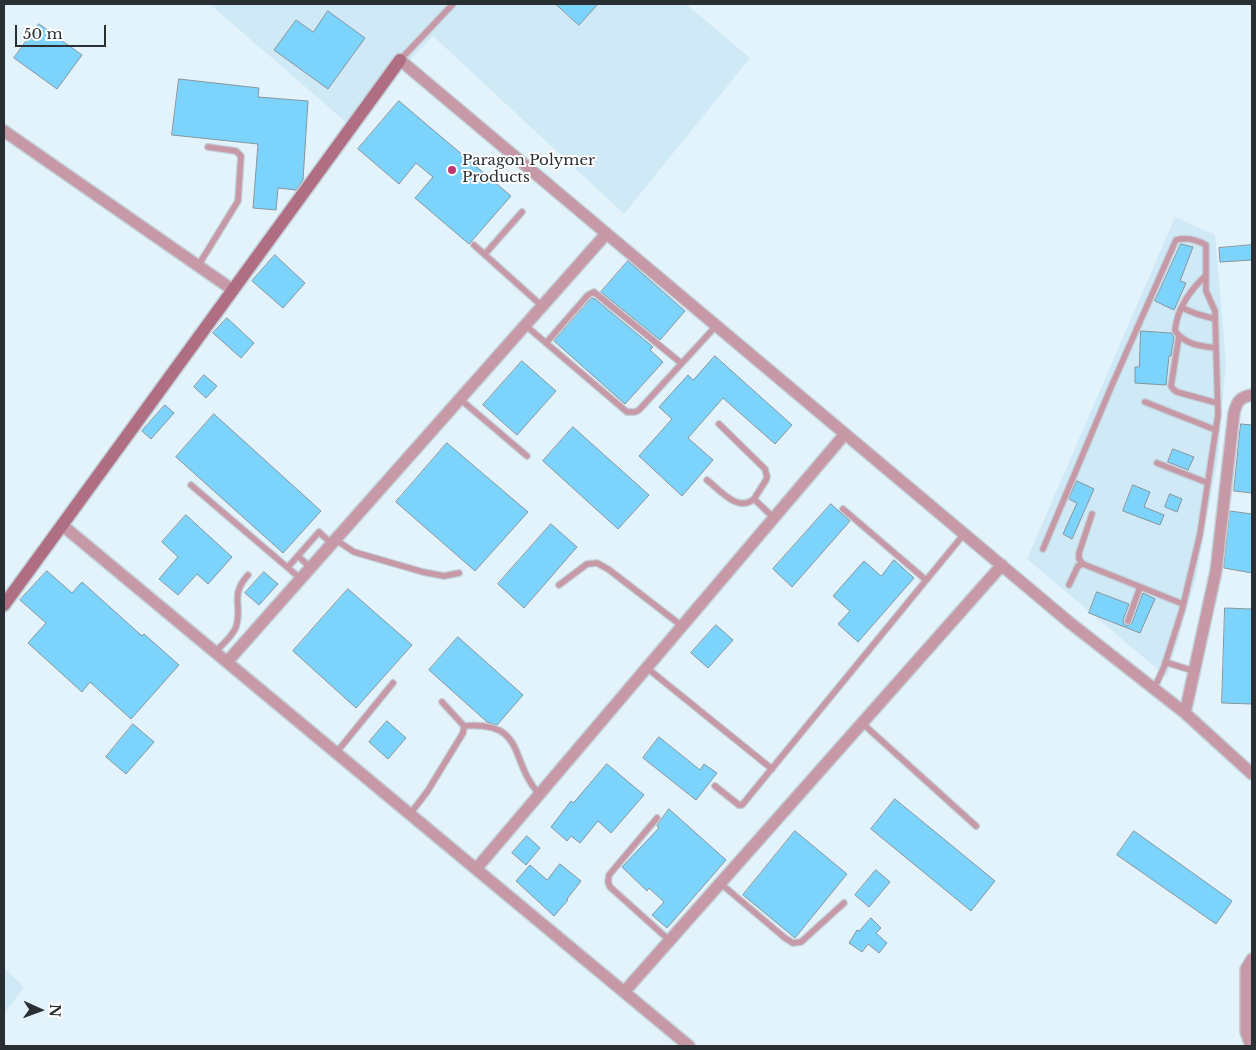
<!DOCTYPE html>
<html>
<head>
<meta charset="utf-8">
<style>
  body { margin:0 }
  #map { position:relative; width:1256px; height:1050px; overflow:hidden; background:#e3f3fc; font-family:"Libre Baskerville",serif }
  canvas { display:block }
  .frame { position:absolute; inset:0; border:5px solid #292f33; pointer-events:none }
  .north { position:absolute; left:15px; top:985px; width:50px; height:50px; -webkit-text-stroke:4px #fff; paint-order:stroke; rotate:92deg; font-size:14px; font-weight:700; line-height:20px; text-align:center; color:#292f33 }
  .north::after { content:''; display:block; margin:auto; width:18px; height:22px; background:#292f33; clip-path:polygon(50% 0,100% 100%,50% 72%,0 100%) }
  .scale { position:absolute; left:15px; top:25px; width:91px; height:22px; box-sizing:border-box; border:2px solid #292f33; border-top:0; padding-left:6px; font-size:15px; line-height:18px; white-space:nowrap; color:#292f33; -webkit-text-stroke:4px #fff; paint-order:stroke }
</style>
</head>
<body>
<div id="map">
<canvas width="1256" height="1050"></canvas>
<div class="frame"></div>
<div class="north">N</div>
<div class="scale">50 m</div>
</div>
<script>
const context = document.querySelector('canvas').getContext('2d');
context.lineJoin = 'round';
function paint(path, color) {
  context.fillStyle = color;
  context.fill(path, 'evenodd');
}
function trace(path, color, width, dash) {
  context.strokeStyle = color;
  context.lineWidth = width;
  context.lineCap = dash ? 'butt' : 'round';
  context.setLineDash(dash || []);
  context.stroke(path);
}
function write(font, color, halo, rows, align = 'center') {
  context.font = font + ' "Libre Baskerville",serif';
  context.lineWidth = 4;
  context.setLineDash([]);
  context.textBaseline = 'middle';
  context.strokeStyle = halo;
  context.fillStyle = color;
  for (const [text, x, y, turn = 0] of rows) {
    context.save();
    context.translate(x, y);
    context.rotate((+turn || 0) * Math.PI / 180);
    context.textAlign = isNaN(turn) ? turn : align;
    if (halo) context.strokeText(text, 0, 0);
    context.fillText(text, 0, 0);
    context.restore();
  }
}
const built = new Path2D(`
  M 213,4 L 686,4 L 750,58 L 624,214 L 433,36 L 348,124 L 212,6 Z
  M 1175,217 L 1215,235 L 1226,361 L 1218,458 L 1196,578 L 1167,677 L 1027,559 Z
  M 4,968 L 24,987 L 4,1014 Z`);
const building = new Path2D(`
  M 556,4 L 598,4 L 579,25 Z
  M 328,11 L 365,38 L 328,89 L 274,50 L 296,20 L 313,32 Z
  M 39,24 L 82,55 L 57,89 L 14,58 Z
  M 179,79 L 259,88 L 258,97 L 308,101 L 303,180 L 296,190 L 278,188 L 276,210 L 253,208 L 258,144 L 172,135 Z
  M 399,101 L 511,196 L 469,244 L 415,198 L 433,177 L 416,163 L 399,184 L 358,149 Z
  M 1181,244 L 1193,247 L 1180,281 L 1186,283 L 1174,310 L 1155,301 Z
  M 1252,245 L 1252,260 L 1220,262 L 1219,248 Z
  M 275,255 L 305,283 L 283,308 L 252,281 Z
  M 628,261 L 685,311 L 660,340 L 601,292 Z
  M 592,298 L 595,299 L 653,347 L 650,350 L 663,362 L 625,404 L 554,341 Z
  M 227,318 L 254,343 L 241,358 L 213,333 Z
  M 1141,331 L 1171,333 L 1174,337 L 1171,356 L 1169,356 L 1166,385 L 1135,383 L 1135,367 L 1139,367 Z
  M 715,356 L 792,425 L 775,444 L 723,398 L 688,438 L 713,460 L 682,496 L 639,456 L 672,419 L 659,407 L 688,375 L 693,380 Z
  M 522,361 L 556,391 L 517,435 L 483,405 Z
  M 204,375 L 217,386 L 206,398 L 194,387 Z
  M 165,405 L 174,413 L 151,439 L 142,431 Z
  M 214,414 L 321,511 L 283,553 L 176,457 Z
  M 1241,424 L 1252,425 L 1252,493 L 1234,491 Z
  M 573,427 L 649,495 L 618,529 L 543,461 Z
  M 447,443 L 528,512 L 475,571 L 396,502 Z
  M 1173,449 L 1194,457 L 1188,470 L 1168,462 Z
  M 1077,481 L 1094,489 L 1072,539 L 1063,534 L 1077,503 L 1069,499 Z
  M 1133,485 L 1150,492 L 1144,507 L 1164,515 L 1160,525 L 1123,511 Z
  M 1170,494 L 1182,499 L 1177,512 L 1165,507 Z
  M 831,504 L 850,521 L 792,587 L 773,569 Z
  M 1230,511 L 1252,514 L 1252,573 L 1224,568 Z
  M 186,515 L 232,557 L 208,584 L 197,574 L 178,595 L 159,579 L 178,557 L 162,542 Z
  M 551,524 L 577,547 L 524,608 L 498,584 Z
  M 894,560 L 914,578 L 858,642 L 838,624 L 850,611 L 833,596 L 864,561 L 881,576 Z
  M 47,571 L 72,593 L 82,582 L 142,636 L 144,634 L 179,665 L 131,719 L 90,682 L 82,692 L 28,643 L 46,623 L 20,600 Z
  M 264,572 L 278,584 L 259,605 L 245,593 Z
  M 348,589 L 412,645 L 356,708 L 293,651 Z
  M 1097,592 L 1129,604 L 1123,620 L 1124,624 L 1127,626 L 1132,623 L 1143,593 L 1155,599 L 1140,633 L 1089,613 Z
  M 1225,608 L 1252,609 L 1252,704 L 1222,703 Z
  M 716,625 L 733,640 L 708,668 L 691,653 Z
  M 458,637 L 523,695 L 497,725 L 487,722 L 429,670 Z
  M 387,721 L 406,738 L 388,759 L 369,742 Z
  M 133,724 L 154,742 L 126,774 L 106,757 Z
  M 659,737 L 700,770 L 704,764 L 717,773 L 696,800 L 643,758 Z
  M 607,764 L 644,795 L 611,833 L 598,821 L 580,843 L 571,836 L 567,841 L 551,827 L 571,801 L 573,803 Z
  M 895,799 L 995,881 L 971,911 L 871,829 Z
  M 669,809 L 726,860 L 667,928 L 652,915 L 664,902 L 649,888 L 647,891 L 622,867 L 659,828 L 657,826 Z
  M 795,831 L 847,874 L 795,938 L 743,895 Z
  M 1134,831 L 1232,901 L 1216,924 L 1117,855 Z
  M 527,836 L 540,848 L 526,865 L 512,853 Z
  M 560,864 L 581,881 L 567,899 L 568,900 L 554,916 L 516,881 L 530,865 L 547,880 Z
  M 876,870 L 890,882 L 869,907 L 855,895 Z
  M 871,918 L 881,928 L 876,933 L 887,943 L 879,953 L 868,944 L 862,952 L 849,943 L 857,930 L 859,931 Z`);
const lane = new Path2D(`
  M 400,60 L 453,4
  M 474,245 L 542,306
  M 485,254 L 522,212
  M 198,266 L 238,201 L 241,156 L 236,151 L 208,147
  M 1205,276 C 1190,291 1177,308 1175,331 C 1186,345 1200,346 1216,348
  M 1182,308 L 1197,314 L 1215,319
  M 525,325 L 627,412 L 635,412 L 639,410 L 716,326
  M 1179,336 L 1171,386 L 1173,389 L 1177,392 L 1217,403
  M 546,343 L 588,295 L 594,292 L 681,363
  M 460,399 L 527,456
  M 1145,402 L 1216,430
  M 719,424 L 765,469 L 767,477 L 766,480 L 754,499
  M 1157,463 L 1208,483
  M 707,480 C 720,490 738,513 754,499 L 774,518
  M 191,485 L 301,579
  M 843,509 L 926,580
  M 1092,514 L 1079,553 L 1079,559 L 1083,564 L 1183,604
  M 336,540 L 354,552 L 423,572 L 444,576 L 459,573
  M 1043,549 L 1112,385 L 1176,240 C 1187,237 1197,240 1206,245 L 1206,291 L 1215,311 L 1218,415 L 1200,534 L 1182,610 L 1164,667 L 1154,689
  M 298,556 L 311,568
  M 288,567 L 319,532 L 332,544
  M 559,585 L 587,564 L 597,563 L 608,569 L 682,626
  M 1069,585 L 1078,566 L 1083,564
  M 1128,621 L 1140,587
  M 215,652 C 222,645 232,637 236,627 C 243,606 229,596 248,575
  M 1165,662 L 1194,671
  M 647,668 L 772,769
  M 862,723 L 976,826
  M 464,726 C 527,721 509,761 539,794
  M 336,753 L 393,683
  M 715,786 L 739,805 L 742,805 L 964,534
  M 410,814 L 427,792 L 463,733 L 464,726 L 442,702
  M 657,818 L 609,875 L 608,882 L 610,887 L 669,940
  M 720,883 L 785,938 L 793,943 L 801,942 L 844,903`);
const street = new Path2D(`
  M 400,60 L 1069,622 L 1185,713 L 1252,774
  M 4,131 L 233,290
  M 62,525 L 689,1046
  M 227,662 L 606,234
  M 1185,713 L 1216,571 L 1234,413 C 1237,401 1240,397 1252,395
  M 476,869 L 845,434
  M 624,992 L 1002,565
  M 1251,1046 L 1246,1032 L 1246,969 L 1252,959`);
const secondary = new Path2D(`
  M 4,605 L 400,60`);
const markers = [
  [452,170,5,"#c03670"]
];
const poiNames = [
  ["Paragon Polymer",462,161],
  ["Products",462,178]
];
paint(built, '#d0e9f6');
paint(building, '#7cd4fd');
trace(building, '#86959d', 1);
trace(lane, '#c2d0d8', 8);
trace(street, '#c2d0d8', 14);
trace(secondary, '#c2d0d8', 15);
trace(lane, '#c799a6', 5.5);
trace(street, '#c799a6', 11);
trace(secondary, '#b06e83', 12);
for (const [x, y, r, color] of markers) {
  const dot = new Path2D();
  dot.arc(x, y, r, 0, 2 * Math.PI);
  context.fillStyle = color;
  context.fill(dot);
  trace(dot, '#fff', 2);
}
write('15px', '#292f33', '#fff', poiNames, 'left');
</script>
</body>
</html>
